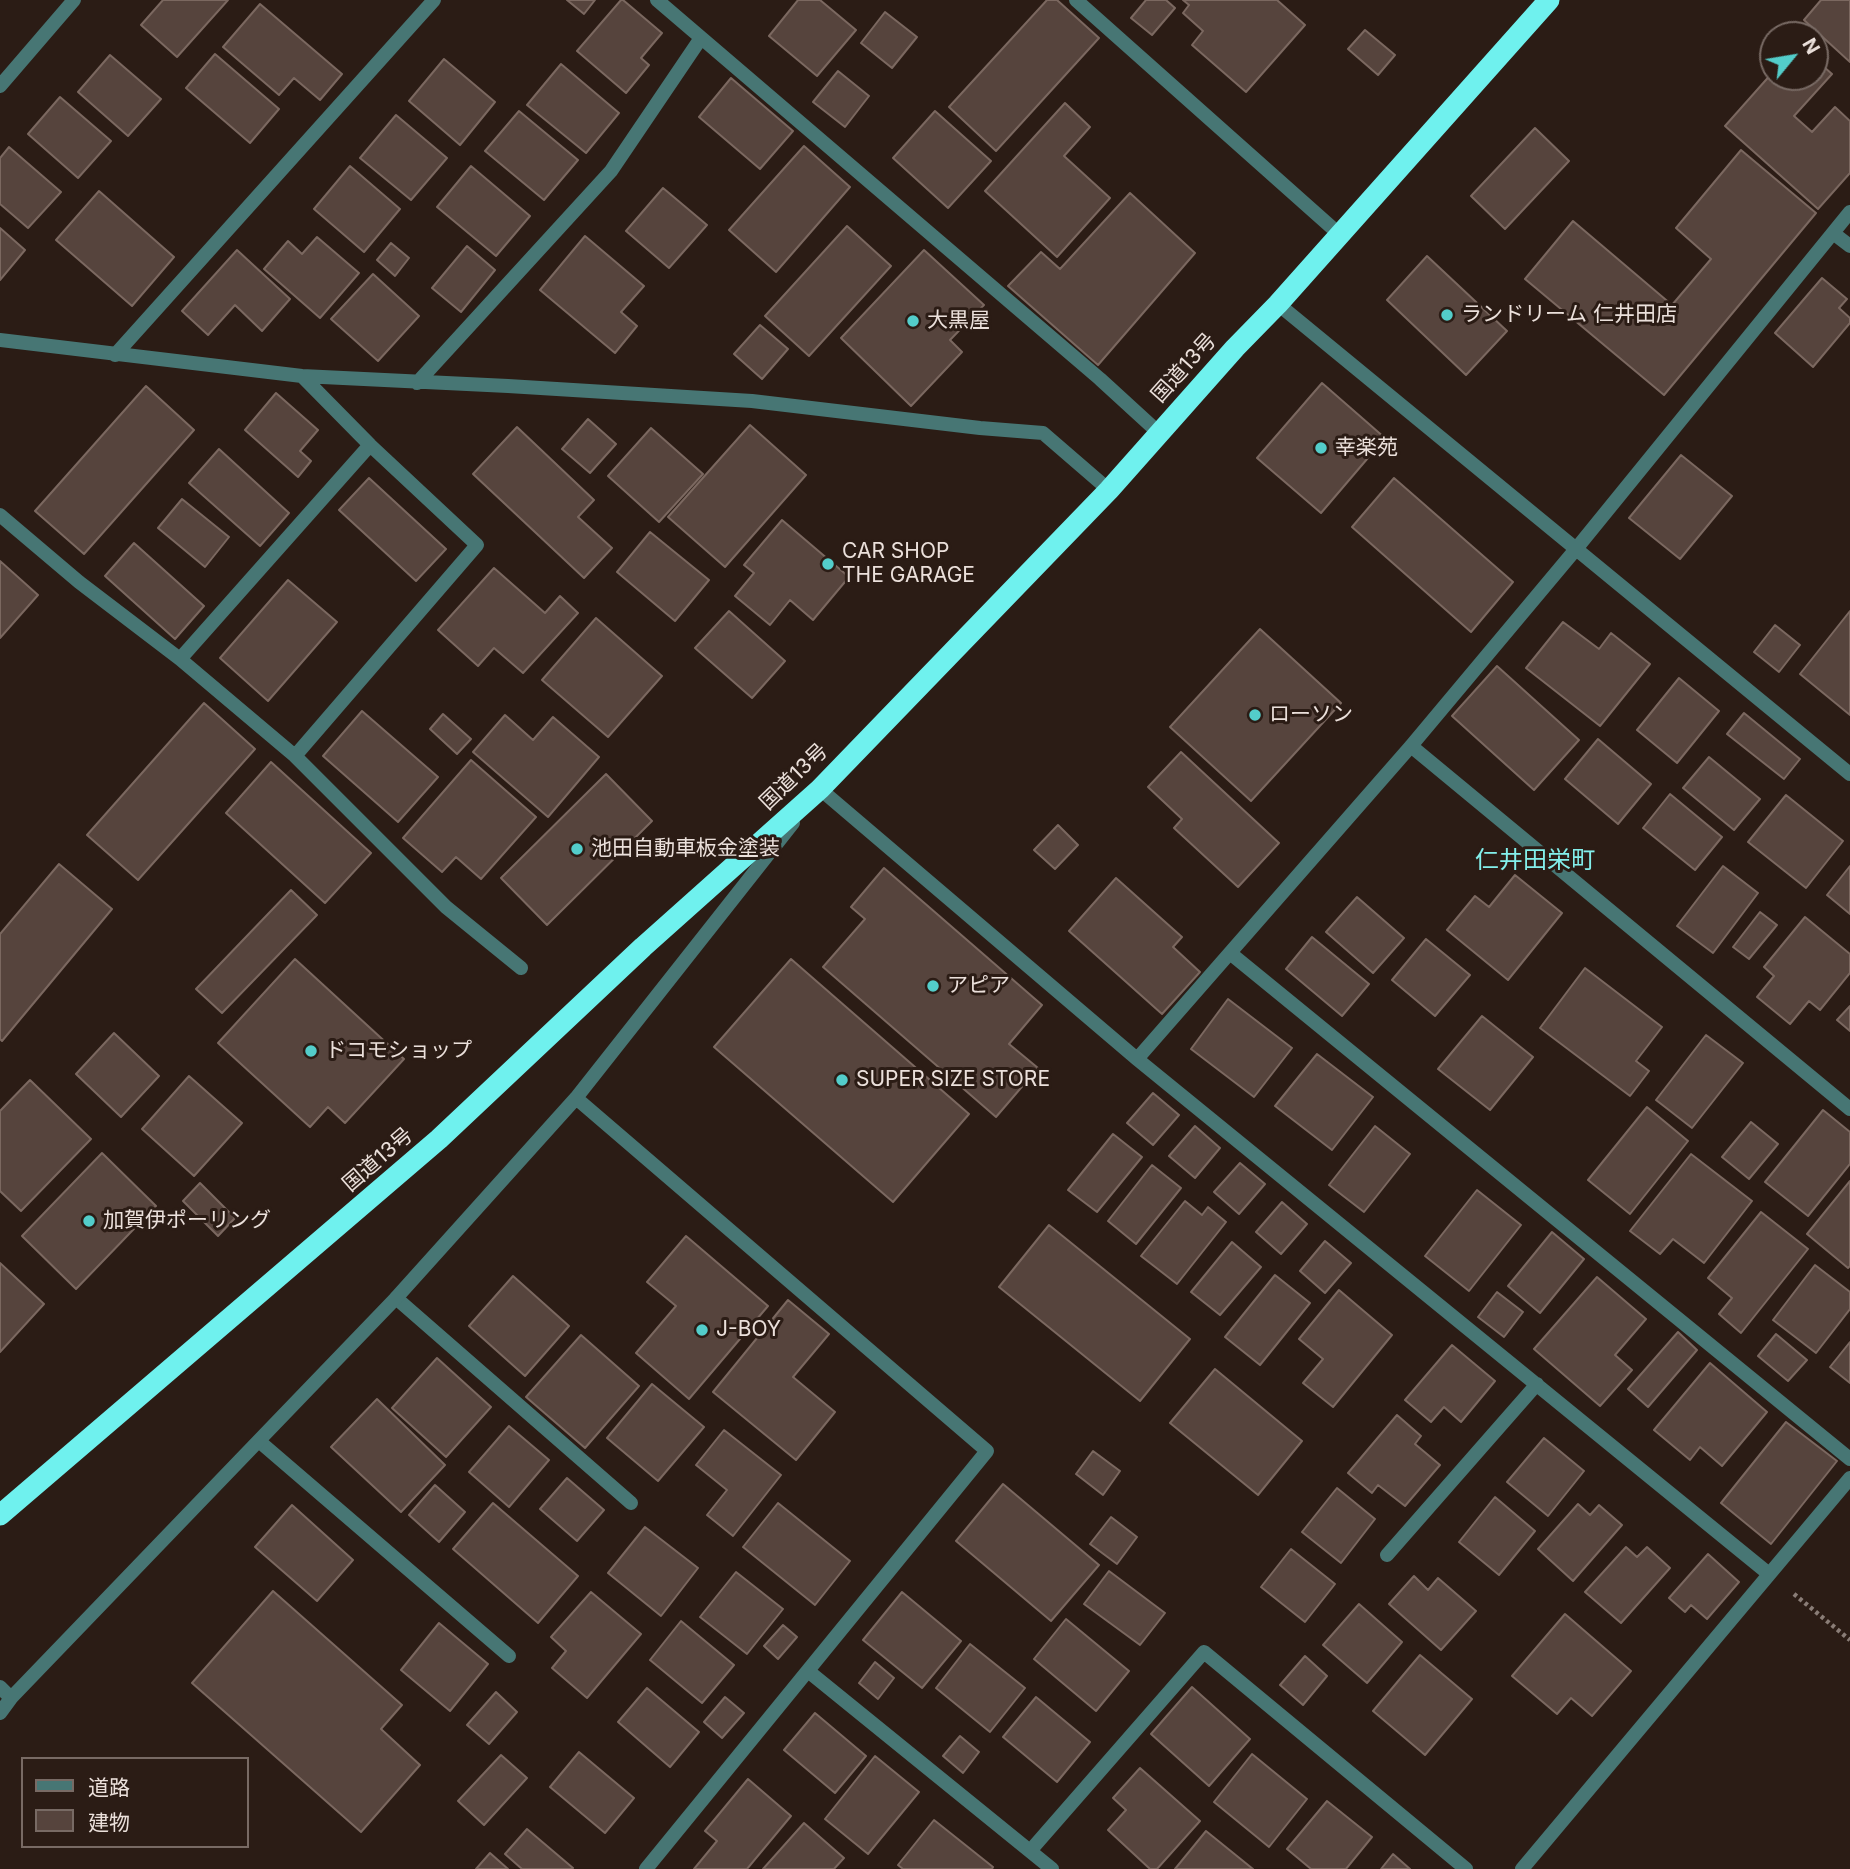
<!DOCTYPE html>
<html>
<head>
<meta charset="utf-8">
<style>
  body { margin:0 }
  #map { position:relative; width:1850px; height:1869px; overflow:hidden; background:#2b1c15; font-family:Inter,"Noto Sans JP",sans-serif }
  canvas { display:block }
  .legend { position:absolute; left:21px; top:1757px; width:228px; height:91px; box-sizing:border-box; background:#2b1c15; border:2px solid #786a64; margin:0; padding:9px 12px; list-style:none; font-size:21px; color:#ebe0db }
  .legend li { display:flex; align-items:center; gap:14px; height:35px }
  .legend b { width:35px; border:2px solid #786a64 }
  .north { position:absolute; left:1759px; top:21px; width:70px; height:70px; box-sizing:border-box; background:#2b1c15; border:2px solid #786a64; border-radius:50%; rotate:60deg; font-size:19px; font-weight:700; line-height:28px; text-align:center; color:#ebe0db }
  .north::after { content:''; display:block; margin:auto; width:24px; height:32px; background:#53cdca; clip-path:polygon(50% 0,100% 100%,50% 72%,0 100%) }
</style>
</head>
<body>
<div id="map">
<canvas width="1850" height="1869"></canvas>
<ul class="legend">
<li><b style="height:9px;background:#477674"></b>道路</li>
<li><b style="height:19px;background:#56443d"></b>建物</li>
</ul>
<div class="north">N</div>
</div>
<script>
const context = document.querySelector('canvas').getContext('2d');
context.lineJoin = 'round';
function paint(path, color) {
  context.fillStyle = color;
  context.fill(path, 'evenodd');
}
function trace(path, color, width, dash) {
  context.strokeStyle = color;
  context.lineWidth = width;
  context.lineCap = dash ? 'butt' : 'round';
  context.setLineDash(dash || []);
  context.stroke(path);
}
function write(font, color, halo, rows, align = 'center') {
  context.font = font + ' Inter,"Noto Sans JP",sans-serif';
  context.lineWidth = 6;
  context.setLineDash([]);
  context.textBaseline = 'middle';
  context.strokeStyle = halo;
  context.fillStyle = color;
  for (const [text, x, y, turn = 0] of rows) {
    context.save();
    context.translate(x, y);
    context.rotate((+turn || 0) * Math.PI / 180);
    context.textAlign = isNaN(turn) ? turn : align;
    if (halo) context.strokeText(text, 0, 0);
    context.fillText(text, 0, 0);
    context.restore();
  }
}
const building = new Path2D(`
  M 163,0 L 228,0 L 177,57 L 141,25 Z
  M 567,0 L 595,0 L 584,14 Z
  M 621,0 L 623,0 L 662,33 L 641,58 L 649,65 L 626,93 L 577,51 Z
  M 798,0 L 820,0 L 856,30 L 817,76 L 769,36 Z
  M 1047,0 L 1057,0 L 1099,38 L 996,151 L 949,107 Z
  M 1146,0 L 1166,0 L 1175,8 L 1152,35 L 1131,18 Z
  M 1183,0 L 1277,0 L 1305,25 L 1246,92 L 1192,45 L 1203,31 L 1183,13 L 1189,5 Z
  M 1821,0 L 1850,0 L 1850,62 L 1804,20 Z
  M 260,4 L 342,74 L 320,100 L 294,78 L 279,95 L 223,47 Z
  M 885,12 L 917,37 L 892,68 L 861,43 Z
  M 1365,30 L 1395,55 L 1378,75 L 1348,49 Z
  M 215,54 L 279,109 L 250,143 L 186,88 Z
  M 110,55 L 161,99 L 128,136 L 78,92 Z
  M 444,59 L 495,102 L 460,145 L 409,101 Z
  M 1815,59 L 1832,74 L 1794,116 L 1812,132 L 1835,107 L 1850,121 L 1850,173 L 1818,209 L 1725,126 L 1773,72 L 1773,77 L 1815,77 Z
  M 561,64 L 619,113 L 586,153 L 527,105 Z
  M 838,71 L 869,96 L 845,127 L 813,102 Z
  M 731,78 L 793,131 L 760,169 L 699,117 Z
  M 60,97 L 111,141 L 78,178 L 28,134 Z
  M 1065,103 L 1090,127 L 1064,156 L 1110,198 L 1057,257 L 985,191 Z
  M 519,111 L 578,160 L 544,200 L 485,151 Z
  M 935,111 L 991,161 L 948,208 L 893,158 Z
  M 396,115 L 447,158 L 411,200 L 360,158 Z
  M 1535,128 L 1569,161 L 1505,229 L 1471,196 Z
  M 804,146 L 850,187 L 776,272 L 729,230 Z
  M 9,147 L 61,192 L 28,228 L 0,204 L 0,158 Z
  M 1741,150 L 1816,213 L 1664,395 L 1525,279 L 1573,221 L 1672,305 L 1711,259 L 1676,228 Z
  M 350,166 L 400,209 L 364,252 L 314,209 Z
  M 471,166 L 530,216 L 496,256 L 437,207 Z
  M 663,188 L 707,225 L 669,268 L 626,231 Z
  M 99,191 L 174,257 L 132,306 L 56,240 Z
  M 1130,193 L 1195,253 L 1098,365 L 1008,286 L 1041,252 L 1060,269 Z
  M 847,226 L 891,266 L 809,356 L 765,316 Z
  M 0,228 L 25,250 L 0,280 Z
  M 585,236 L 644,286 L 621,312 L 637,326 L 615,353 L 540,290 Z
  M 317,237 L 359,273 L 320,318 L 264,269 L 288,241 L 302,254 Z
  M 391,243 L 409,258 L 395,276 L 377,260 Z
  M 467,246 L 495,270 L 461,312 L 432,288 Z
  M 237,250 L 290,299 L 262,331 L 235,305 L 208,335 L 182,311 Z
  M 924,250 L 984,305 L 950,340 L 962,352 L 911,406 L 841,338 Z
  M 1427,256 L 1507,331 L 1466,375 L 1387,300 Z
  M 373,274 L 419,316 L 378,361 L 331,319 Z
  M 1822,278 L 1847,299 L 1839,308 L 1850,318 L 1850,323 L 1813,367 L 1775,333 Z
  M 760,325 L 788,349 L 762,379 L 734,354 Z
  M 1322,383 L 1385,438 L 1321,513 L 1257,458 Z
  M 146,386 L 194,430 L 84,554 L 35,511 Z
  M 276,393 L 318,430 L 300,451 L 311,461 L 298,477 L 245,430 Z
  M 588,419 L 616,444 L 590,473 L 562,449 Z
  M 750,425 L 806,475 L 725,567 L 668,517 Z
  M 517,427 L 594,500 L 578,517 L 612,548 L 584,578 L 473,474 Z
  M 651,428 L 703,474 L 659,522 L 608,476 Z
  M 219,449 L 289,513 L 260,546 L 189,483 Z
  M 1681,455 L 1732,496 L 1680,559 L 1629,518 Z
  M 369,478 L 446,549 L 416,581 L 339,510 Z
  M 1394,478 L 1513,582 L 1471,632 L 1352,527 Z
  M 182,499 L 229,537 L 205,567 L 158,528 Z
  M 782,520 L 849,577 L 813,620 L 790,600 L 770,625 L 735,596 L 754,573 L 744,565 Z
  M 650,532 L 709,580 L 675,621 L 617,572 Z
  M 134,543 L 204,606 L 175,639 L 105,576 Z
  M 0,561 L 38,595 L 0,638 Z
  M 494,568 L 545,613 L 560,596 L 578,613 L 523,673 L 494,648 L 478,666 L 438,630 Z
  M 288,580 L 337,622 L 268,701 L 220,658 Z
  M 729,611 L 785,661 L 752,698 L 695,648 Z
  M 1850,611 L 1850,715 L 1800,674 Z
  M 596,618 L 662,676 L 608,737 L 542,680 Z
  M 1563,622 L 1599,649 L 1611,633 L 1650,664 L 1600,726 L 1526,668 Z
  M 1775,625 L 1800,645 L 1779,672 L 1754,652 Z
  M 1260,629 L 1341,703 L 1251,801 L 1170,727 Z
  M 1497,666 L 1579,740 L 1534,790 L 1452,716 Z
  M 1679,678 L 1719,711 L 1677,763 L 1637,730 Z
  M 204,703 L 255,749 L 138,880 L 87,835 Z
  M 362,711 L 438,777 L 398,822 L 323,756 Z
  M 1744,713 L 1800,759 L 1784,779 L 1727,734 Z
  M 443,714 L 471,739 L 457,754 L 430,729 Z
  M 505,715 L 533,740 L 553,717 L 599,757 L 548,817 L 473,752 Z
  M 1598,739 L 1651,784 L 1618,824 L 1565,779 Z
  M 1181,752 L 1279,843 L 1238,887 L 1174,828 L 1182,819 L 1148,787 Z
  M 1709,757 L 1760,799 L 1734,830 L 1683,788 Z
  M 471,760 L 536,817 L 481,879 L 456,857 L 442,872 L 403,838 Z
  M 271,762 L 371,853 L 325,903 L 226,813 Z
  M 606,774 L 652,821 L 547,925 L 501,878 Z
  M 1670,794 L 1722,837 L 1695,870 L 1643,828 Z
  M 1786,795 L 1843,841 L 1806,888 L 1748,842 Z
  M 1058,825 L 1078,845 L 1055,869 L 1034,850 Z
  M 59,864 L 112,909 L 2,1041 L 0,1039 L 0,934 Z
  M 1723,866 L 1758,893 L 1713,953 L 1677,926 Z
  M 1850,866 L 1850,914 L 1827,895 Z
  M 884,868 L 1042,1005 L 1009,1044 L 1038,1068 L 996,1117 L 823,967 L 865,919 L 851,907 Z
  M 1515,875 L 1562,913 L 1508,980 L 1447,930 L 1475,896 L 1489,907 Z
  M 1116,878 L 1182,937 L 1173,947 L 1200,972 L 1162,1014 L 1069,931 Z
  M 291,890 L 317,915 L 222,1013 L 196,989 Z
  M 1357,897 L 1404,938 L 1373,973 L 1326,932 Z
  M 1760,912 L 1777,925 L 1749,959 L 1733,947 Z
  M 1805,917 L 1850,954 L 1850,973 L 1820,1010 L 1809,1001 L 1790,1024 L 1757,997 L 1774,976 L 1764,967 Z
  M 1312,937 L 1369,984 L 1342,1016 L 1286,969 Z
  M 1426,939 L 1470,975 L 1435,1016 L 1392,980 Z
  M 295,959 L 404,1059 L 345,1123 L 328,1107 L 310,1127 L 218,1043 Z
  M 791,959 L 969,1114 L 893,1202 L 714,1047 Z
  M 1585,968 L 1662,1027 L 1636,1061 L 1649,1071 L 1630,1096 L 1540,1028 Z
  M 1228,999 L 1292,1048 L 1254,1097 L 1191,1049 Z
  M 1850,1006 L 1850,1031 L 1837,1020 Z
  M 1482,1016 L 1533,1057 L 1490,1110 L 1438,1069 Z
  M 114,1033 L 159,1076 L 121,1117 L 76,1074 Z
  M 1706,1035 L 1743,1063 L 1692,1128 L 1656,1100 Z
  M 1317,1054 L 1373,1097 L 1332,1150 L 1275,1106 Z
  M 189,1076 L 242,1123 L 194,1176 L 142,1129 Z
  M 30,1080 L 91,1139 L 21,1211 L 0,1191 L 0,1111 Z
  M 1153,1093 L 1179,1115 L 1153,1145 L 1127,1123 Z
  M 1647,1107 L 1688,1141 L 1630,1214 L 1588,1180 Z
  M 1823,1110 L 1850,1132 L 1850,1164 L 1808,1216 L 1765,1182 Z
  M 1751,1122 L 1778,1144 L 1749,1179 L 1722,1157 Z
  M 1195,1126 L 1220,1148 L 1195,1178 L 1169,1156 Z
  M 1375,1126 L 1410,1154 L 1364,1212 L 1329,1185 Z
  M 1113,1134 L 1142,1157 L 1097,1212 L 1068,1190 Z
  M 102,1153 L 156,1206 L 76,1289 L 22,1236 Z
  M 1691,1154 L 1752,1201 L 1704,1263 L 1673,1239 L 1660,1254 L 1630,1231 Z
  M 1240,1163 L 1265,1184 L 1239,1214 L 1214,1192 Z
  M 1152,1165 L 1181,1188 L 1136,1244 L 1108,1221 Z
  M 1850,1181 L 1850,1266 L 1848,1268 L 1807,1234 Z
  M 200,1183 L 235,1218 L 218,1236 L 183,1201 Z
  M 1477,1190 L 1521,1225 L 1469,1291 L 1425,1256 Z
  M 1185,1201 L 1202,1215 L 1208,1207 L 1226,1222 L 1177,1284 L 1141,1256 Z
  M 1282,1202 L 1307,1224 L 1281,1254 L 1256,1232 Z
  M 1761,1212 L 1808,1249 L 1741,1333 L 1719,1314 L 1732,1298 L 1708,1278 Z
  M 1049,1225 L 1190,1339 L 1140,1401 L 999,1287 Z
  M 1552,1232 L 1584,1259 L 1540,1313 L 1508,1286 Z
  M 686,1236 L 768,1306 L 689,1399 L 636,1353 L 676,1306 L 647,1282 Z
  M 1325,1241 L 1351,1263 L 1325,1293 L 1300,1271 Z
  M 1232,1242 L 1261,1267 L 1220,1315 L 1191,1292 Z
  M 0,1263 L 44,1304 L 0,1352 Z
  M 1815,1265 L 1850,1292 L 1850,1309 L 1816,1353 L 1773,1320 Z
  M 1275,1275 L 1310,1303 L 1260,1365 L 1225,1337 Z
  M 513,1276 L 569,1326 L 525,1376 L 469,1326 Z
  M 1597,1277 L 1646,1319 L 1615,1355 L 1632,1370 L 1600,1406 L 1534,1349 Z
  M 1339,1290 L 1392,1335 L 1333,1407 L 1303,1383 L 1323,1359 L 1299,1339 Z
  M 1497,1292 L 1523,1312 L 1504,1337 L 1478,1317 Z
  M 788,1300 L 829,1334 L 793,1377 L 835,1412 L 796,1460 L 713,1392 Z
  M 1678,1332 L 1697,1350 L 1648,1407 L 1628,1389 Z
  M 1776,1334 L 1807,1360 L 1788,1381 L 1758,1356 Z
  M 581,1335 L 639,1386 L 585,1448 L 526,1397 Z
  M 1850,1342 L 1850,1383 L 1830,1367 Z
  M 1452,1345 L 1495,1381 L 1461,1422 L 1444,1407 L 1431,1422 L 1405,1400 Z
  M 437,1358 L 491,1407 L 446,1457 L 392,1408 Z
  M 1710,1363 L 1767,1412 L 1722,1466 L 1700,1447 L 1690,1460 L 1654,1430 Z
  M 1215,1369 L 1302,1441 L 1258,1495 L 1170,1423 Z
  M 652,1384 L 704,1427 L 658,1481 L 607,1438 Z
  M 377,1399 L 445,1465 L 401,1512 L 331,1447 Z
  M 1397,1415 L 1421,1436 L 1415,1444 L 1440,1465 L 1405,1506 L 1378,1485 L 1372,1493 L 1348,1473 Z
  M 1786,1422 L 1837,1461 L 1771,1544 L 1721,1503 Z
  M 509,1426 L 549,1460 L 509,1507 L 469,1472 Z
  M 724,1430 L 781,1475 L 733,1536 L 707,1515 L 727,1490 L 696,1465 Z
  M 1544,1438 L 1584,1471 L 1548,1516 L 1507,1482 Z
  M 1093,1451 L 1120,1471 L 1103,1495 L 1076,1474 Z
  M 567,1478 L 604,1510 L 577,1541 L 540,1509 Z
  M 1003,1484 L 1099,1565 L 1051,1621 L 956,1541 Z
  M 435,1485 L 465,1512 L 439,1542 L 409,1515 Z
  M 1337,1488 L 1375,1519 L 1341,1563 L 1302,1532 Z
  M 1495,1497 L 1535,1531 L 1499,1575 L 1459,1542 Z
  M 493,1503 L 578,1576 L 538,1623 L 453,1549 Z
  M 778,1503 L 850,1561 L 815,1605 L 743,1547 Z
  M 1578,1504 L 1590,1515 L 1599,1505 L 1622,1525 L 1573,1581 L 1538,1549 Z
  M 292,1505 L 353,1560 L 317,1601 L 255,1547 Z
  M 1111,1517 L 1137,1537 L 1117,1564 L 1090,1544 Z
  M 645,1527 L 698,1568 L 661,1616 L 608,1573 Z
  M 1626,1547 L 1637,1557 L 1647,1547 L 1670,1568 L 1621,1623 L 1585,1592 Z
  M 1291,1549 L 1335,1584 L 1305,1622 L 1261,1587 Z
  M 1708,1554 L 1739,1582 L 1707,1619 L 1691,1605 L 1685,1612 L 1669,1598 Z
  M 1109,1571 L 1165,1613 L 1140,1645 L 1084,1604 Z
  M 736,1572 L 783,1609 L 747,1654 L 700,1617 Z
  M 1414,1576 L 1428,1590 L 1438,1578 L 1476,1611 L 1441,1650 L 1389,1604 Z
  M 273,1591 L 402,1705 L 381,1729 L 420,1765 L 361,1832 L 192,1683 Z
  M 591,1592 L 641,1634 L 587,1698 L 552,1668 L 566,1651 L 551,1637 Z
  M 902,1592 L 961,1641 L 922,1688 L 863,1640 Z
  M 1359,1604 L 1402,1642 L 1367,1683 L 1323,1645 Z
  M 1565,1614 L 1631,1671 L 1592,1716 L 1571,1698 L 1557,1714 L 1512,1676 Z
  M 1066,1619 L 1129,1671 L 1096,1711 L 1034,1659 Z
  M 681,1621 L 734,1665 L 702,1703 L 650,1660 Z
  M 439,1623 L 488,1664 L 450,1711 L 401,1670 Z
  M 783,1625 L 797,1637 L 778,1659 L 764,1646 Z
  M 970,1644 L 1025,1688 L 990,1732 L 936,1688 Z
  M 1420,1655 L 1472,1699 L 1425,1755 L 1373,1711 Z
  M 1305,1656 L 1327,1676 L 1303,1705 L 1280,1685 Z
  M 875,1662 L 894,1678 L 878,1699 L 859,1683 Z
  M 1192,1687 L 1250,1739 L 1209,1786 L 1151,1734 Z
  M 647,1688 L 699,1732 L 670,1767 L 618,1722 Z
  M 496,1692 L 517,1712 L 489,1744 L 467,1725 Z
  M 725,1697 L 744,1713 L 722,1738 L 704,1722 Z
  M 1036,1697 L 1090,1742 L 1057,1782 L 1003,1737 Z
  M 815,1713 L 866,1756 L 835,1793 L 784,1750 Z
  M 960,1736 L 979,1752 L 963,1773 L 943,1756 Z
  M 579,1752 L 634,1798 L 605,1833 L 550,1787 Z
  M 1252,1754 L 1307,1799 L 1269,1847 L 1214,1802 Z
  M 501,1755 L 527,1778 L 484,1825 L 458,1801 Z
  M 875,1756 L 919,1792 L 868,1854 L 825,1819 Z
  M 1140,1768 L 1200,1821 L 1157,1869 L 1150,1869 L 1108,1830 L 1126,1810 L 1113,1798 Z
  M 748,1779 L 791,1816 L 747,1869 L 694,1869 L 717,1841 L 705,1831 Z
  M 1327,1801 L 1372,1837 L 1346,1869 L 1311,1869 L 1287,1849 Z
  M 934,1820 L 993,1867 L 992,1869 L 903,1869 L 898,1865 Z
  M 804,1823 L 844,1858 L 834,1869 L 763,1869 Z
  M 527,1829 L 573,1868 L 572,1869 L 522,1869 L 505,1854 Z
  M 1206,1831 L 1253,1869 L 1175,1869 Z
  M 490,1853 L 508,1869 L 476,1869 Z
  M 1393,1854 L 1410,1869 L 1381,1869 Z`);
const path = new Path2D(`
  M 1794,1594 L 1850,1640`);
const lane = new Path2D(`
  M 396,1298 L 631,1503
  M 260,1442 L 509,1656`);
const street = new Path2D(`
  M 657,0 L 1100,379 L 1159,433
  M 1076,0 L 1339,234
  M 0,86 L 74,0
  M 1833,233 L 1850,246
  M 1278,304 L 1850,774
  M 0,340 L 302,376 L 508,386 L 752,401 L 980,428 L 1043,433 L 1109,490
  M 115,355 L 434,0
  M 417,383 L 611,171 L 701,38
  M 0,515 L 79,582 L 180,659 L 295,756 L 446,907 L 521,968
  M 180,659 L 370,445
  M 1411,746 L 1850,1109
  M 295,756 L 477,545 L 370,445 L 302,376
  M 816,793 L 820,789 L 1137,1059 L 1769,1574
  M 1230,953 L 1850,1459
  M 1137,1059 L 1411,746 L 1576,549 L 1850,212
  M 576,1098 L 987,1451 L 646,1869
  M 1387,1555 L 1537,1384
  M 808,1671 L 1052,1869
  M 0,1687 L 11,1698 L 0,1713
  M 11,1698 L 396,1298 L 576,1098 L 793,823
  M 1030,1851 L 1204,1652 L 1466,1869
  M 1522,1869 L 1850,1478`);
const highway = new Path2D(`
  M 0,1515 L 439,1139 L 643,947 L 820,789 L 1109,490 L 1235,348 L 1278,304 L 1549,0`);
const markers = [
  [1447,315,7,"#53cdca"],
  [913,321,7,"#53cdca"],
  [1321,448,7,"#53cdca"],
  [828,564,7,"#53cdca"],
  [1255,715,7,"#53cdca"],
  [577,849,7,"#53cdca"],
  [933,986,7,"#53cdca"],
  [311,1051,7,"#53cdca"],
  [842,1080,7,"#53cdca"],
  [89,1221,7,"#53cdca"],
  [702,1330,7,"#53cdca"]
];
const poiNames = [
  ["ランドリーム 仁井田店",1461,315],
  ["大黒屋",927,321],
  ["幸楽苑",1335,448],
  ["CAR SHOP",842,552],
  ["THE GARAGE",842,576],
  ["ローソン",1269,715],
  ["池田自動車板金塗装",591,849],
  ["アピア",947,986],
  ["ドコモショップ",325,1051],
  ["SUPER SIZE STORE",856,1080],
  ["加賀伊ポーリング",103,1221],
  ["J-BOY",716,1330]
];
const streetNames = [
  ["国道13号",1184,368,-48],
  ["国道13号",794,777,-44],
  ["国道13号",378,1160,-41]
];
const quarterNames = [
  ["仁井田栄町",1535,861]
];
paint(building, '#56443d');
trace(building, '#7b6860', 2);
trace(path, '#8a7d77', 4.5, [3.5, 3.5]);
trace(lane, '#477674', 14);
trace(street, '#477674', 14);
trace(highway, '#6ff1ee', 21);
for (const [x, y, r, color] of markers) {
  const dot = new Path2D();
  dot.arc(x, y, r, 0, 2 * Math.PI);
  context.fillStyle = color;
  context.fill(dot);
  trace(dot, '#2b1c15', 2.5);
}
write('21px', '#ebe0db', '#2b1c15', poiNames, 'left');
write('21px', '#ebe0db', '#2b1c15', streetNames);
write('24px', '#83efeb', '#2b1c15', quarterNames);
</script>
</body>
</html>
